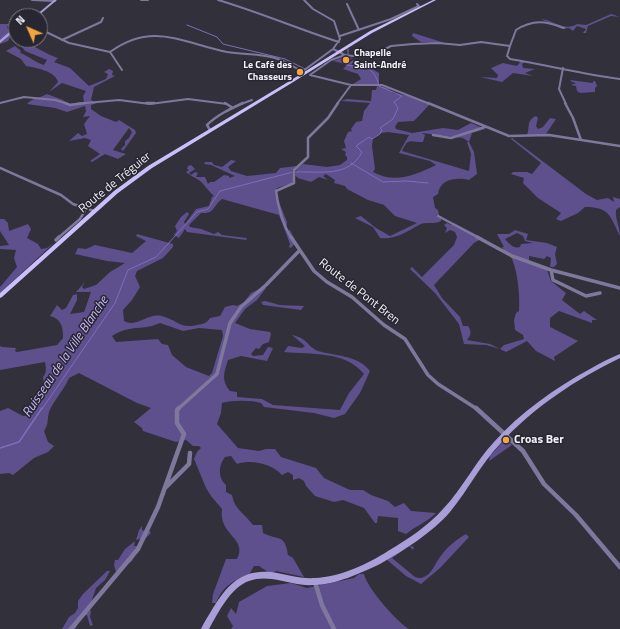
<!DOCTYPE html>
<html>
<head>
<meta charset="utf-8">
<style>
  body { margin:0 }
  #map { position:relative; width:620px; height:629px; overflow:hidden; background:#32303a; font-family:"Titillium Web",sans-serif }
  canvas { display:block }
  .north { position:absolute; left:8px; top:8px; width:40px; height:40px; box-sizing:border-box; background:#282630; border:1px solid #797780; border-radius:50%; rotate:315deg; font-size:11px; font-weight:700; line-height:16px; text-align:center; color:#f2f1f8 }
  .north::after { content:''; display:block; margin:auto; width:14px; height:18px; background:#f1a63f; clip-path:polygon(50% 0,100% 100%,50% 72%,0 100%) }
</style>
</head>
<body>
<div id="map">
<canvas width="620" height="629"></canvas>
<div class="north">N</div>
</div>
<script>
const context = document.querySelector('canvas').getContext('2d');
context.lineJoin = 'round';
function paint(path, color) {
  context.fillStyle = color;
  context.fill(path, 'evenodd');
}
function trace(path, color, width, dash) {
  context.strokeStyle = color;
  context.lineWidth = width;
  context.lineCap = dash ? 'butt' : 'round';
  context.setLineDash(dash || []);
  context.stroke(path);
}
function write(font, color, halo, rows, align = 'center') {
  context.font = font + ' "Titillium Web",sans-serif';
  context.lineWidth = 3;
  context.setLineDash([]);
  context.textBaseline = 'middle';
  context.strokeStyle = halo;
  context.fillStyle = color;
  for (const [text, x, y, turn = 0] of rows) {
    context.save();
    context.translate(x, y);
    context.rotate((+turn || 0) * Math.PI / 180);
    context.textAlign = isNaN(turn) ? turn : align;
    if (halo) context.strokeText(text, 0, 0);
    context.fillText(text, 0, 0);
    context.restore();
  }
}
const green = new Path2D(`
  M 611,14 L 620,17 L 611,16 L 588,26 L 586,33 L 583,33 L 586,29 L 577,26 L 573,31 L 569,28 L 562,29 L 541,19 C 553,20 565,32 577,24 L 586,25 Z
  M 0,24 L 10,24 L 7,27 L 9,31 L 16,29 L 16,39 L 10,37 L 8,41 L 0,44 Z
  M 413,33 L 445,43 L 421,42 L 412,36 Z
  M 17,40 C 26,40 47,55 58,58 L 54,62 L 70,68 L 89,86 L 106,79 L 108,74 L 104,72 L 109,69 L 113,71 L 112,75 L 115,76 L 94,87 L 91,100 L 97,103 L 91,105 L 91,109 L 101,116 L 116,122 L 119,120 L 135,130 L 136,133 L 123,151 L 121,149 L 125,145 L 125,141 L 129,138 L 132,132 L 129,128 L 113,150 L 126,154 L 118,159 L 105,154 L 92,162 L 90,161 L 100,154 L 88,146 L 91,140 L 85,138 L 69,141 L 78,133 L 82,136 L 87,134 L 84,124 L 90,116 L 83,117 L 86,111 L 85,106 L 67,112 L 55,108 L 27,104 C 32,98 40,98 47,94 L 63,100 L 68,104 L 84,102 L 83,96 L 86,91 L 62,83 L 49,92 L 58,82 C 55,71 37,68 26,66 L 21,59 L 6,51 L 15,46 L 21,51 L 20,53 C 29,56 34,62 44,65 L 47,60 L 25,51 Z
  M 345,57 L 350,58 L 347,64 L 353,60 L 354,61 L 351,65 L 367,66 L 379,73 L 379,84 L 353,84 L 361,79 L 358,74 L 343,69 L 346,66 L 345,64 L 333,61 Z
  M 521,61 L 525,62 L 522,64 L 523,68 L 535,69 L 525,73 L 533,76 L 513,73 L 502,82 L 480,77 L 497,78 L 498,75 L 491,68 L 503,63 L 517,66 Z
  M 570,80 L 593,83 L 593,81 L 595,81 L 597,86 L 595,88 L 595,92 L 580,93 L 577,91 L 576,86 L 571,85 L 576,83 L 572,82 Z
  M 377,86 L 387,88 L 393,93 L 413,97 L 430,104 L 414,121 L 398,122 L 395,127 L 396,129 L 412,133 L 443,128 L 458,130 L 471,123 L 485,129 L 472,133 L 469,142 L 474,152 L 477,174 L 469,180 C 458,177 440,178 438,194 L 433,197 L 435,208 L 438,210 L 439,215 L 436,215 L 441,219 L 441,221 C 434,225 425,221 419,225 C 406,232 395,240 380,238 L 373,227 L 355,218 L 361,216 L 376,228 L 390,236 L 417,223 L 395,216 L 384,205 L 368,200 L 347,189 L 345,186 L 334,183 L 335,180 L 326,174 L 323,176 L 328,180 L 319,177 L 311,182 L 298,178 L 295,175 L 297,169 L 303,164 L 327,167 L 340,165 L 347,160 L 347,157 L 345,155 L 346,152 L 341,149 L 346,148 L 344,141 L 348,132 L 352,131 L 351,129 L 356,122 L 362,121 L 364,111 L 370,103 L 341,101 L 347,99 L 371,101 L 372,90 L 376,90 ZM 388,132 L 409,135 L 399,153 L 430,161 L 436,165 C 415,175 395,184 373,172 L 375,169 L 372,146 L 373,138 L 381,133 ZM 422,133 L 463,138 L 469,142 L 467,142 L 471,154 L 469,171 L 402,151 C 408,137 410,142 423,142 L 425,135 Z
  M 536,116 L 538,118 L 536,126 L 538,129 L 543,127 L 550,118 L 556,119 L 546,134 L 527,135 C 530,128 526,120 536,116 Z
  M 512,138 L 586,194 L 597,200 L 608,198 L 614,202 L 613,197 L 620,199 L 620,207 L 616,210 C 615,219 620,227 620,236 C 610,216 610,207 585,207 L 578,213 L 561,221 L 556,219 L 561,213 L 538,198 L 523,183 L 524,178 L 511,174 L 513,172 L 527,172 L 532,174 L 541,163 L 511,139 Z
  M 231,160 L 236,161 L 228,167 L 231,171 L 247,176 L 276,173 L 280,168 L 297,166 L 292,171 L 294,179 L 292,183 L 277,188 L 275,192 L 287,222 L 286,231 L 290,230 L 296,242 L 291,248 L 289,247 L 290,244 L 279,215 L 222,199 C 212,207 215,214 201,213 L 189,225 L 190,227 L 201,229 L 214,234 L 218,232 L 222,235 L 247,238 L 246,240 L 187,232 L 185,229 L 179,238 L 174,235 L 177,231 L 175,226 L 181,217 L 187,212 L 189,214 L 184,222 L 185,224 L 196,209 L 209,206 L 212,197 L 214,196 C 208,191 205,185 200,181 C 195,177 190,176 186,172 L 189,170 L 187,169 L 188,166 L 191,165 L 195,169 L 189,173 L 191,175 L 195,172 L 198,173 L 196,177 L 205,177 L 208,184 L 210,182 L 214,182 L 224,175 L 229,176 L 229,178 L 235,176 L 211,165 L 204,164 L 205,162 L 212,162 L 214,165 L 222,167 Z
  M 0,219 L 4,219 L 8,223 L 9,231 L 28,224 L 31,229 L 27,238 L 38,244 L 41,249 L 47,248 L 54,243 L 0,293 L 0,287 L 17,267 L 14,258 L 16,250 L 0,249 L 0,246 L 9,245 L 0,231 Z
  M 447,223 L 451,225 L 454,223 L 483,238 L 474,243 L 434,285 L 442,298 L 460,317 L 463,326 L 468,326 C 472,332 471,335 467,340 L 490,344 L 500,349 L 504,345 L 524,339 L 523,335 L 515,330 L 514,320 L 516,313 L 519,311 C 520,296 518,273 512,259 C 510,254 504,252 502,247 L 504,247 L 497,234 L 509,234 L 515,230 L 528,234 L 526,240 L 547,243 L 557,247 L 555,254 L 557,264 L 554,267 L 550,267 L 551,258 L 547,256 L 544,259 L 529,256 L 529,260 L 547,270 L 551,281 L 566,293 L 562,300 L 580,314 L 584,311 L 597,320 L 592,320 L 592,323 L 559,311 L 550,318 L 550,327 L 578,341 L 554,357 L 555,361 L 536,351 L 527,341 L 506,352 L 500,349 L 486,345 L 464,344 L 459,324 L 435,293 L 410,269 L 412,267 L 422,277 L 454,245 L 457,237 L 455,232 L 450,230 L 445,233 L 447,228 L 444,225 ZM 517,233 L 523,236 L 525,241 L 533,243 L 521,244 L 520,247 C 514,249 509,244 505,239 Z
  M 137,234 L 173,244 L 173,247 L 163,258 L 137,271 L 135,276 L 140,287 L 132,300 L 123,310 L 124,321 C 137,328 147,313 162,316 C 177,320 180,329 197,325 C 203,324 207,323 210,318 L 220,316 L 225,307 L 233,305 L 237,306 L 244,302 L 251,293 L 263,287 L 266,288 L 257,300 L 245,309 L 235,323 L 250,329 L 270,332 L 271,334 L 269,342 L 263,344 L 259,349 L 256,348 L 251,354 L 253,356 L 263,355 L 268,347 L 273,348 L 267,361 L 241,356 L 228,360 C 224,373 221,380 230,391 L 237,392 L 237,397 L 262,399 L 273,405 L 340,410 L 349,393 L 364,374 C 344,350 311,355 284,352 L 288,346 L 302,348 L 305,346 L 292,335 C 296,336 300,337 304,340 C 308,343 312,349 318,351 C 335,356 358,355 370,371 L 360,393 L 345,414 L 334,418 L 314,413 L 264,407 L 261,403 C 251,400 232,400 222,403 L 221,413 L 217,424 L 238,448 L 259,451 L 266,449 L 275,449 L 281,457 L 316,468 L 324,478 L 350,490 L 363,490 L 371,495 L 388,501 L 395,507 L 404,503 L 411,511 L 436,513 C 427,522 416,526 406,534 L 398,531 L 398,518 L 378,516 L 377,523 L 375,523 L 364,508 L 343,500 L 334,502 L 315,496 L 306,486 L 304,481 L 299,478 L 293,480 L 293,475 L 288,472 L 282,475 C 272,464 252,459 237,464 L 231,456 L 225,457 C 218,466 218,478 226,485 L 226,492 L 232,495 C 234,509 246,515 253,525 L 262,525 L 263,533 C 278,541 285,533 288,555 L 293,558 L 304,577 L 276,571 L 271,574 L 259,566 L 254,566 L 249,575 C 232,581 223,586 216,603 L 212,603 L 213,594 L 226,559 L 237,559 C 248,538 218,535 222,509 L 211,496 L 206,488 L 194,459 L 197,452 L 201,448 L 199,446 L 193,446 L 186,440 L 176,442 L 143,431 L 142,428 L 134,422 L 151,408 L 137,403 L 79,373 L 69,378 C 64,390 54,400 49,412 C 47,419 49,424 44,431 L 48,442 L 54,446 L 48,452 L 34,458 L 13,475 L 9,473 L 0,474 L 0,411 L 8,408 L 23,416 L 32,415 C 40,403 46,392 43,377 C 47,372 46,368 45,362 L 0,370 L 0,346 L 2,347 L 16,348 L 15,351 L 17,352 L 57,345 L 63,338 C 63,326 61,319 50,316 L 57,305 L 62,310 L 66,308 L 73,295 L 77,294 L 77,300 L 70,314 L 84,312 L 91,292 L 76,292 L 85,282 L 82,287 L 84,289 L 96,285 L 110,272 L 125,263 L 107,261 L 75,254 L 78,248 L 86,249 L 95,245 L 132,253 L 146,241 L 136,236 ZM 160,323 L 183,331 L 199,328 L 222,330 L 223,336 L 212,373 L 209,376 L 186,367 L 172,355 L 168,345 L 162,344 L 158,339 L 116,342 L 112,336 C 131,324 143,331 160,323 Z
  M 265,301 L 280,305 L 304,306 L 301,310 L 263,305 L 261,302 Z
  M 505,439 L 512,445 L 489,461 L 490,456 Z
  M 153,523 L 149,530 L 151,533 L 143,541 L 132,561 L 116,572 L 114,565 L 115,560 L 118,560 L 125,549 L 135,541 L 134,546 L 137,546 L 141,541 L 140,539 L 136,540 L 139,530 L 142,526 L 142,530 L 145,531 Z
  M 466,534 L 469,537 L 440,568 L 421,584 L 406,576 L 386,559 L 410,546 L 414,547 L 413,550 L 409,546 L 392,558 L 415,577 C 429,582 434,565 440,557 C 446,548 457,539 466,534 Z
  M 107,571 L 110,571 L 105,580 L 96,588 L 89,609 L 91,611 L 90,617 L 93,625 L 90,626 L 87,615 L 83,616 L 75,629 L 62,629 L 69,617 L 75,613 L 78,608 L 78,601 L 83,594 Z
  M 359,574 L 364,574 C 367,588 396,621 409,629 L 231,629 L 233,626 L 227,616 L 231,608 L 236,614 L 239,602 L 267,586 L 291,583 L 307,588 L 354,578 Z`);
const streamFar1 = new Path2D(`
  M 187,25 L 217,37 L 223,44 L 285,59 L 305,69
  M 348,49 L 348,54
  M 351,163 L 383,182 L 406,181 L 428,183
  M 295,172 C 319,171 349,178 362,152 L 356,146 L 369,137 L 372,139 L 380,134 L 382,130 L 380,128 L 393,119 L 398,108 L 394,102 L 402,96 L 379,86 C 374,66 366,68 347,65 L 351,58
  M 42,409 L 115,303 L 128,270 L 156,257 L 197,212 L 208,209 L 220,191 L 293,172`);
const stream = new Path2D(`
  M 0,448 L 19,442 L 42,408`);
const streetFar3 = new Path2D(`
  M 32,0 L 55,1
  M 141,0 L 148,0
  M 218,0 C 259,12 298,29 339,42
  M 304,0 L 313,9 L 334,21 L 340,39 L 333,49 L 345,55 L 353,56 L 375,54 L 391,46 L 413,44 L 438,43 L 460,45 L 481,42 L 510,46 L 507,56 L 510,59 C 547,65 583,74 620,79
  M 347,4 L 359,30
  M 40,29 L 69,43 L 110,52 C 153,21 182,43 227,52 C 244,55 262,53 278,59 C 287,62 294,68 303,71 L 333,49
  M 340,36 L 391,19 L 419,6 L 417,4
  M 62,40 L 101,22 L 103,18
  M 510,46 L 516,30 C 533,19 546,21 564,28
  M 110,52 L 122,70
  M 345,55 L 331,60 L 310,75 L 351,85 L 382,85 L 430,104
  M 563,68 L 559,89 L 566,104
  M 0,103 L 24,97 L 55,100 L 68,104
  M 75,104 L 119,100 L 150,104 L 188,99 L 227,104
  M 241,104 L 252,100
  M 337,104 L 351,85`);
const streetFar2 = new Path2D(`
  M 65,103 L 70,105 L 85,103
  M 146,103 L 154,103
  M 225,103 L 233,108
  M 428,103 L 509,136 L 549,135 L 620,146
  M 565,103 L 573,118 L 581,140
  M 210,130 L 207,125 C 217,115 230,109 243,103
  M 433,135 L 451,138 L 485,127
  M 0,168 L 61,195 L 73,204 L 94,211
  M 438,216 L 479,238
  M 58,238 L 80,219 L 86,209
  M 291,238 C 283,224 278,207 276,191 L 294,183 L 294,170 L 308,157 L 308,138 L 328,118 L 338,103`);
const streetFar1 = new Path2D(`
  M 291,237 L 314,271 L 327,282 L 352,297 L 384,325 L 405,339 L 428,375 L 438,384 L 477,409
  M 477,237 L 512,256 L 551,270 L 620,288
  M 56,240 L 59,237
  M 551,270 L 553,280 L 586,296 L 600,293
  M 178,409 L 217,374 L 230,323 L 241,307 L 266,285 L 299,251`);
const street = new Path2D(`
  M 476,408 L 523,451 L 544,484 L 576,515 L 620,567
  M 166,487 L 189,464 L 190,453
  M 315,582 L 322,605 L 334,629
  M 71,629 L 138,549 L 158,507 L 184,434 L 177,423 L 177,410 L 179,408`);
const secondary = new Path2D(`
  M 54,0 L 57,0 L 38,16 L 35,16 Z
  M 15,27 L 16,27 L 16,30 L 0,43 L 0,40 Z
  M 620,354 L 620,358 C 575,380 534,407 500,444 C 481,464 468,490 450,512 C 433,532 403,551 380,564 C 361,573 335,585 314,585 C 300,586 286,581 272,579 C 265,578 256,578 249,581 C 231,587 218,613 209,629 L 201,629 C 204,622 209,615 213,608 C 227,585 242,569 271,572 C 285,574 300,579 315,578 C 340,577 368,564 388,551 C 408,539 428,526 443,509 C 463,488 475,462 494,442 C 521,412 555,388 590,369 C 600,363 610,358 620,354 Z`);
const primary = new Path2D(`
  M 433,0 L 436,0 L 372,33 L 290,84 L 152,168 L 118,193 L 2,297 L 0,298 L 0,293 L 114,191 L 148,166 L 288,82 L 370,31 Z`);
const markers = [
  [346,60,4,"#f1a63f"],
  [300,72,4,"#f1a63f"],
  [506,440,4,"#f1a63f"]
];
const farPoinames = [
  ["Chapelle",354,54],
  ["Saint-André",354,66],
  ["Le Café des",292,66,"right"],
  ["Chasseurs",292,78,"right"]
];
const streetNames = [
  ["Route de Tréguier",115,183,-39],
  ["Route de Pont Bren",359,292,38]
];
const poiNames = [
  ["Croas Ber",514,440]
];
const waterNames = [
  ["Ruisseau de la Ville Blanche",66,357,-56]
];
paint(green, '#5e4f8d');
trace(streamFar1, '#806dbe', 1);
trace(stream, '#806dbe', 1.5);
trace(streetFar3, '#7e789c', 2);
trace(streetFar2, '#7e789c', 2.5);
trace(streetFar1, '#7e789c', 3.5);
trace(street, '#7e789c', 4.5);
paint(secondary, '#aa9ed8');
paint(primary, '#cabffb');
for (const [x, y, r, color] of markers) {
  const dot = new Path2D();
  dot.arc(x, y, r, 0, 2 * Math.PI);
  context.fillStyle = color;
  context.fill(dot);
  trace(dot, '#282630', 1.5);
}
write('bold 10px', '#f2f1f8', '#282630', farPoinames, 'left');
write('12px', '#f2f1f8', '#282630', streetNames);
write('bold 12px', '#f2f1f8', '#282630', poiNames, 'left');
write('italic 13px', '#c7bafc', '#282630', waterNames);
</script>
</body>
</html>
